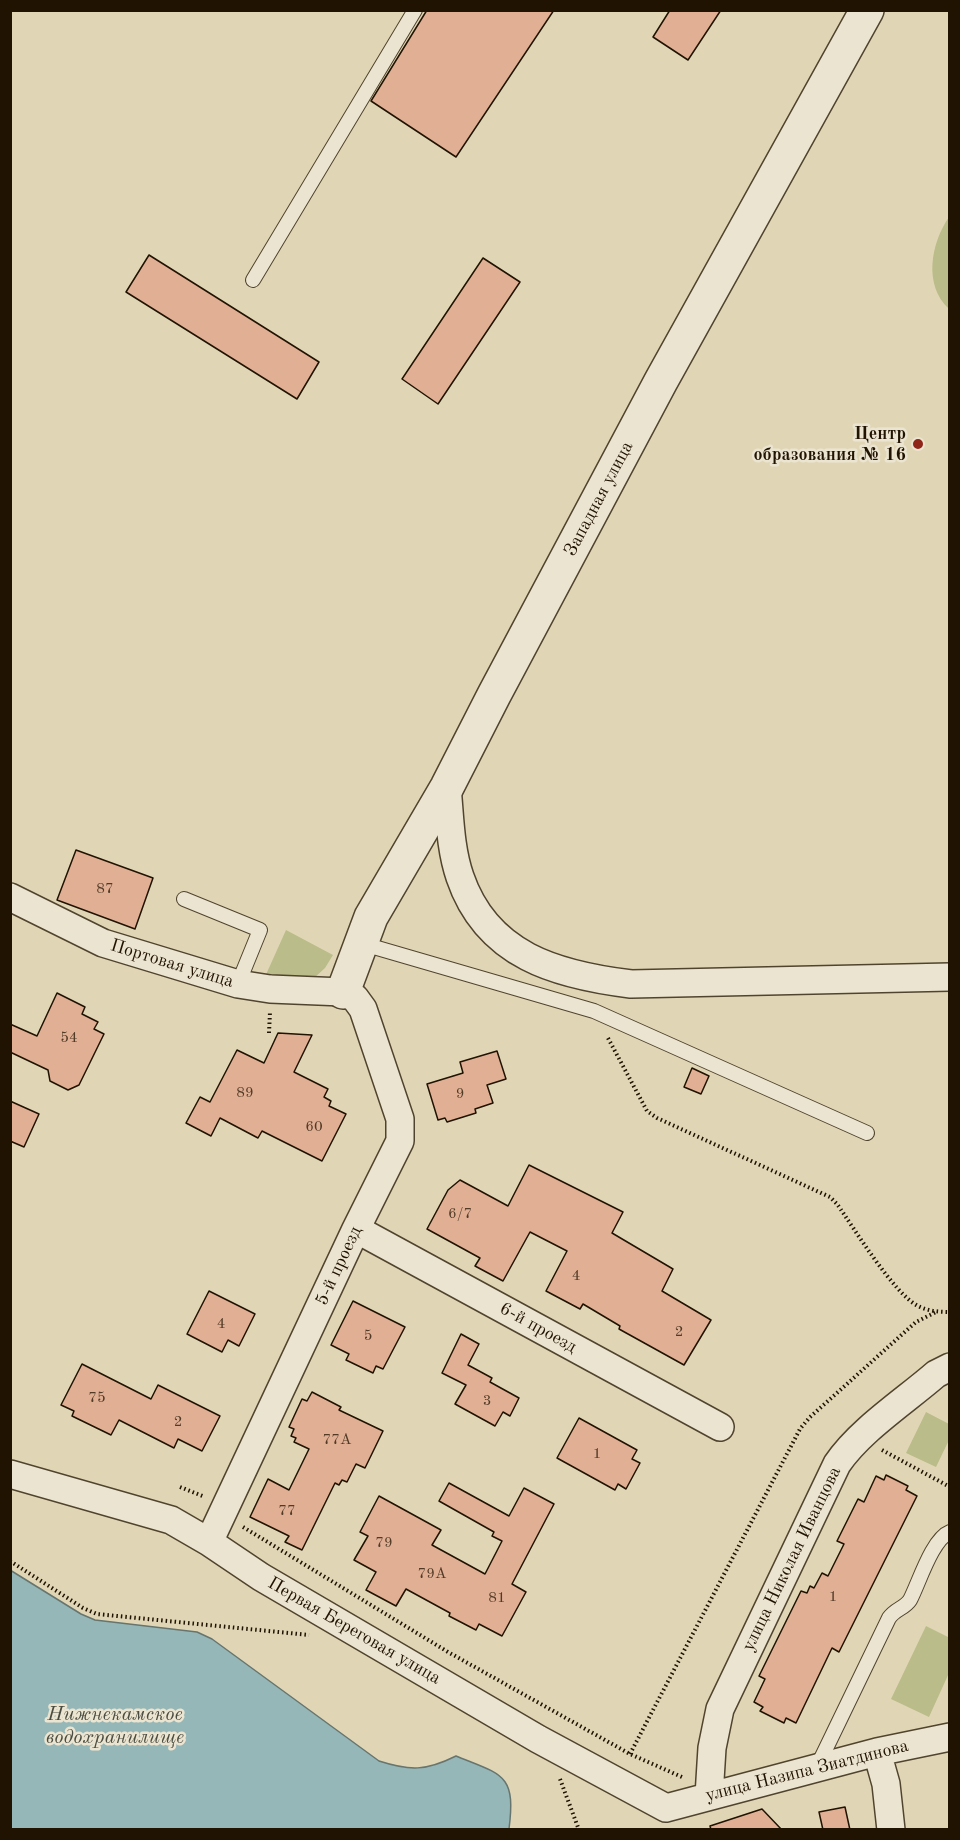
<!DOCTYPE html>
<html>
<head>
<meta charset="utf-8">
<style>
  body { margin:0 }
  #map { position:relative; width:960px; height:1840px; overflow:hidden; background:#e0d6b6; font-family:"Old Standard TT",serif }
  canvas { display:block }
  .frame { position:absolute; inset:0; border:12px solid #211301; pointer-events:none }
</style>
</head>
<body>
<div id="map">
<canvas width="960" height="1840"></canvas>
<div class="frame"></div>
</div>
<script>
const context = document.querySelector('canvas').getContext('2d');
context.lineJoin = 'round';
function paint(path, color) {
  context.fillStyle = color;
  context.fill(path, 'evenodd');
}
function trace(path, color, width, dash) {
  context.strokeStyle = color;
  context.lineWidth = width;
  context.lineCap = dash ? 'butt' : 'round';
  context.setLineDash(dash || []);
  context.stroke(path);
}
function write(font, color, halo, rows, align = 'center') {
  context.font = font + ' "Old Standard TT",serif';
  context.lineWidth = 5;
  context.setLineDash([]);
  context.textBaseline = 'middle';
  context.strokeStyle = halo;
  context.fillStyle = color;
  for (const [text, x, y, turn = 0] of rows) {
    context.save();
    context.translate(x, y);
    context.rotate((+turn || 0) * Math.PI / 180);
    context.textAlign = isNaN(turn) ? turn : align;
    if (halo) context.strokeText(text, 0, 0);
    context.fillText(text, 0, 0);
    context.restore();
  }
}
const green = new Path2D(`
  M 949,217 L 949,309 C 923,285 931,243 949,217 Z
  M 286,930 L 333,955 L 325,968 L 313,979 L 264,979 Z
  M 926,1412 L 949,1424 L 949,1440 L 936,1467 L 906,1453 Z
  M 926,1626 L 950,1638 L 949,1673 L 929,1717 L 891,1699 Z`);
const water = new Path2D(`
  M 10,1570 L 81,1614 L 95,1620 L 197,1632 L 212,1639 L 379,1761 C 410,1771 426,1771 456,1756 C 503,1775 516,1774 509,1829 L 11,1829 Z`);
const building = new Path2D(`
  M 427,10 L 554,10 L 456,157 L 371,101 Z
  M 670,10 L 721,10 L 688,60 L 653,37 Z
  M 149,255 L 319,362 L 297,399 L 126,292 Z
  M 483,258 L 520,282 L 438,404 L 402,379 Z
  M 76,850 L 153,878 L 135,929 L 57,900 Z
  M 57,993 L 85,1007 L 82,1014 L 98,1022 L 94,1029 L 104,1034 L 79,1085 L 68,1090 L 50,1081 L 48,1070 L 10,1052 L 10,1024 L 37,1036 Z
  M 278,1033 L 312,1035 L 294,1072 L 328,1089 L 324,1097 L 331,1101 L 329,1106 L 346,1114 L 322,1161 L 262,1131 L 258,1138 L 220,1118 L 211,1136 L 186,1123 L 200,1097 L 210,1102 L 237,1050 L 264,1063 Z
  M 497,1051 L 506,1079 L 487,1085 L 493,1103 L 475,1109 L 476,1113 L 447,1122 L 445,1118 L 438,1120 L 427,1084 L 463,1073 L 460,1062 Z
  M 692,1068 L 709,1076 L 701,1094 L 684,1087 Z
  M 10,1101 L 39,1114 L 24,1147 L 10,1141 Z
  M 529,1165 L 623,1212 L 612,1233 L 673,1269 L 662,1291 L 711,1320 L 684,1365 L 619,1329 L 620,1326 L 583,1304 L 580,1309 L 546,1291 L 567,1251 L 530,1232 L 503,1281 L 475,1266 L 480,1258 L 427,1229 L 448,1190 L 460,1180 L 508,1206 Z
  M 209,1291 L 255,1314 L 239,1346 L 228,1340 L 222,1352 L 187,1334 Z
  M 353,1301 L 405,1327 L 383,1369 L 376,1366 L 373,1373 L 346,1360 L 349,1354 L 331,1345 Z
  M 461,1334 L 479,1344 L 468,1365 L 492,1378 L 490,1382 L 519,1398 L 510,1416 L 503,1412 L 495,1426 L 455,1404 L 466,1385 L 442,1373 Z
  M 82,1364 L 151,1399 L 158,1385 L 220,1416 L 202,1451 L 178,1439 L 174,1448 L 119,1420 L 111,1435 L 72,1416 L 74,1411 L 61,1405 Z
  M 312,1392 L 341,1407 L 339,1410 L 383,1431 L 365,1468 L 356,1464 L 347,1482 L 342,1480 L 339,1485 L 335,1483 L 302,1550 L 285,1542 L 289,1536 L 250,1517 L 268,1479 L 289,1490 L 309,1449 L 294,1442 L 296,1438 L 291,1436 L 294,1429 L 289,1427 L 302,1399 L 307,1401 Z
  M 579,1418 L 637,1450 L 632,1459 L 640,1463 L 626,1489 L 618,1484 L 615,1490 L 557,1458 Z
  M 886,1475 L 908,1486 L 906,1490 L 917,1496 L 839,1652 L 832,1648 L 796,1723 L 786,1718 L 784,1723 L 760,1711 L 763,1707 L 754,1702 L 765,1679 L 759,1676 L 801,1591 L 807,1593 L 810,1586 L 814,1588 L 822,1573 L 828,1576 L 844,1544 L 837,1541 L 858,1499 L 864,1502 L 876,1476 L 884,1480 Z
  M 449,1483 L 509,1516 L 524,1488 L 554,1504 L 512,1584 L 526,1592 L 502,1636 L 479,1624 L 476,1630 L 449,1616 L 450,1613 L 406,1589 L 396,1606 L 366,1590 L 376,1572 L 354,1560 L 368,1536 L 360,1532 L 379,1496 L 441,1530 L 432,1545 L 485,1574 L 502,1541 L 492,1536 L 494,1532 L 439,1501 Z
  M 845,1807 L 850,1830 L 823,1830 L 819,1812 Z
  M 762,1809 L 782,1830 L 711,1830 L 710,1826 Z`);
const path = new Path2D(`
  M 269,1033 L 270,1012
  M 608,1038 L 647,1111 L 657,1118 L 830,1197 L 837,1204 C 854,1228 894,1294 918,1306 C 928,1311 939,1312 950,1312
  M 882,1450 L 950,1487
  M 180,1487 L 205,1497
  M 243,1527 L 448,1652 L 630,1754 L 682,1777
  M 10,1561 L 83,1608 L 97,1614 L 309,1635
  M 630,1754 L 800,1429 L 810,1417 L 916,1322 L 936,1312
  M 560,1779 L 579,1830`);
const service = new Path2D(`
  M 253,280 L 415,10
  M 184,899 L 260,930 L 238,984
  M 360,943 L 594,1011 L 867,1133
  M 817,1767 L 889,1618 C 895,1609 905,1608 910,1600 C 919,1583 932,1539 950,1532`);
const minor = new Path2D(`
  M 447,787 C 450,817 450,848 460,877 C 487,956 557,975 631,984 L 950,977
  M 10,897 L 103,943 L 238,984 L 270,989 L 343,992 L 355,998 L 363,1009 L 400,1119 L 400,1141 L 356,1229 L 209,1542
  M 356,1229 L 720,1427
  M 10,1474 L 171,1520 L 209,1542 L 261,1577 L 538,1739 L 666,1808
  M 877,1752 L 886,1784 L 891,1830
  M 709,1796 L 712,1748 L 720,1709 L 837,1464 C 860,1430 905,1401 936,1374 L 950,1367
  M 666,1808 L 877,1752 L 950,1737`);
const tertiary = new Path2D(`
  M 343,992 L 371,917 L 447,787 L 494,695 L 661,381 L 867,10`);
const markers = [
  [918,444,6,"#8f2418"]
];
const numberNames = [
  ["87",105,889],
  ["54",69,1038],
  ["89",245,1093],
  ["9",460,1094],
  ["60",314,1127],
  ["6/7",460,1214],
  ["4",576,1276],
  ["4",221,1324],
  ["2",679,1332],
  ["5",368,1336],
  ["75",97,1398],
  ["3",487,1401],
  ["2",178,1422],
  ["77А",337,1440],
  ["1",597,1454],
  ["77",287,1511],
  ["79",384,1543],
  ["79А",432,1574],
  ["1",833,1597],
  ["81",497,1598]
];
const poiNames = [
  ["Центр",906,434],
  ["образования № 16",906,455]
];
const streetNames = [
  ["Западная улица",599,499,-62],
  ["Портовая улица",172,964,17],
  ["5-й проезд",339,1266,-65],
  ["6-й проезд",538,1328,29],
  ["улица Николая Иванцова",792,1559,-64],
  ["Первая Береговая улица",354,1631,30],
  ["улица Назипа Зиатдинова",807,1771,-14]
];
const waterNames = [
  ["Нижнекамское",115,1715],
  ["водохранилище",115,1738]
];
paint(green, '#babc89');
paint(water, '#96b7b7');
trace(water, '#67756e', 1.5);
paint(building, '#e0af94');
trace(building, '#211301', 1.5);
trace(service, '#51442e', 16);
trace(minor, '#51442e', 30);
trace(tertiary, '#51442e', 36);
trace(path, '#211301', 4, [1.5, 3]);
trace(service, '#ebe4d0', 14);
trace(minor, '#ebe4d0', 27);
trace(tertiary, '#ebe4d0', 33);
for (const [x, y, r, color] of markers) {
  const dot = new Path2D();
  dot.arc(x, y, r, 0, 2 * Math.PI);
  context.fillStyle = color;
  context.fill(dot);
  trace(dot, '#ebe4d0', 2);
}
write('15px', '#513a26', null, numberNames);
write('bold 18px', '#211301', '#ebe4d0', poiNames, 'right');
write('18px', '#211301', '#ebe4d0', streetNames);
write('italic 20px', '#4a4c41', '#ebe4d0', waterNames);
</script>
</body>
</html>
